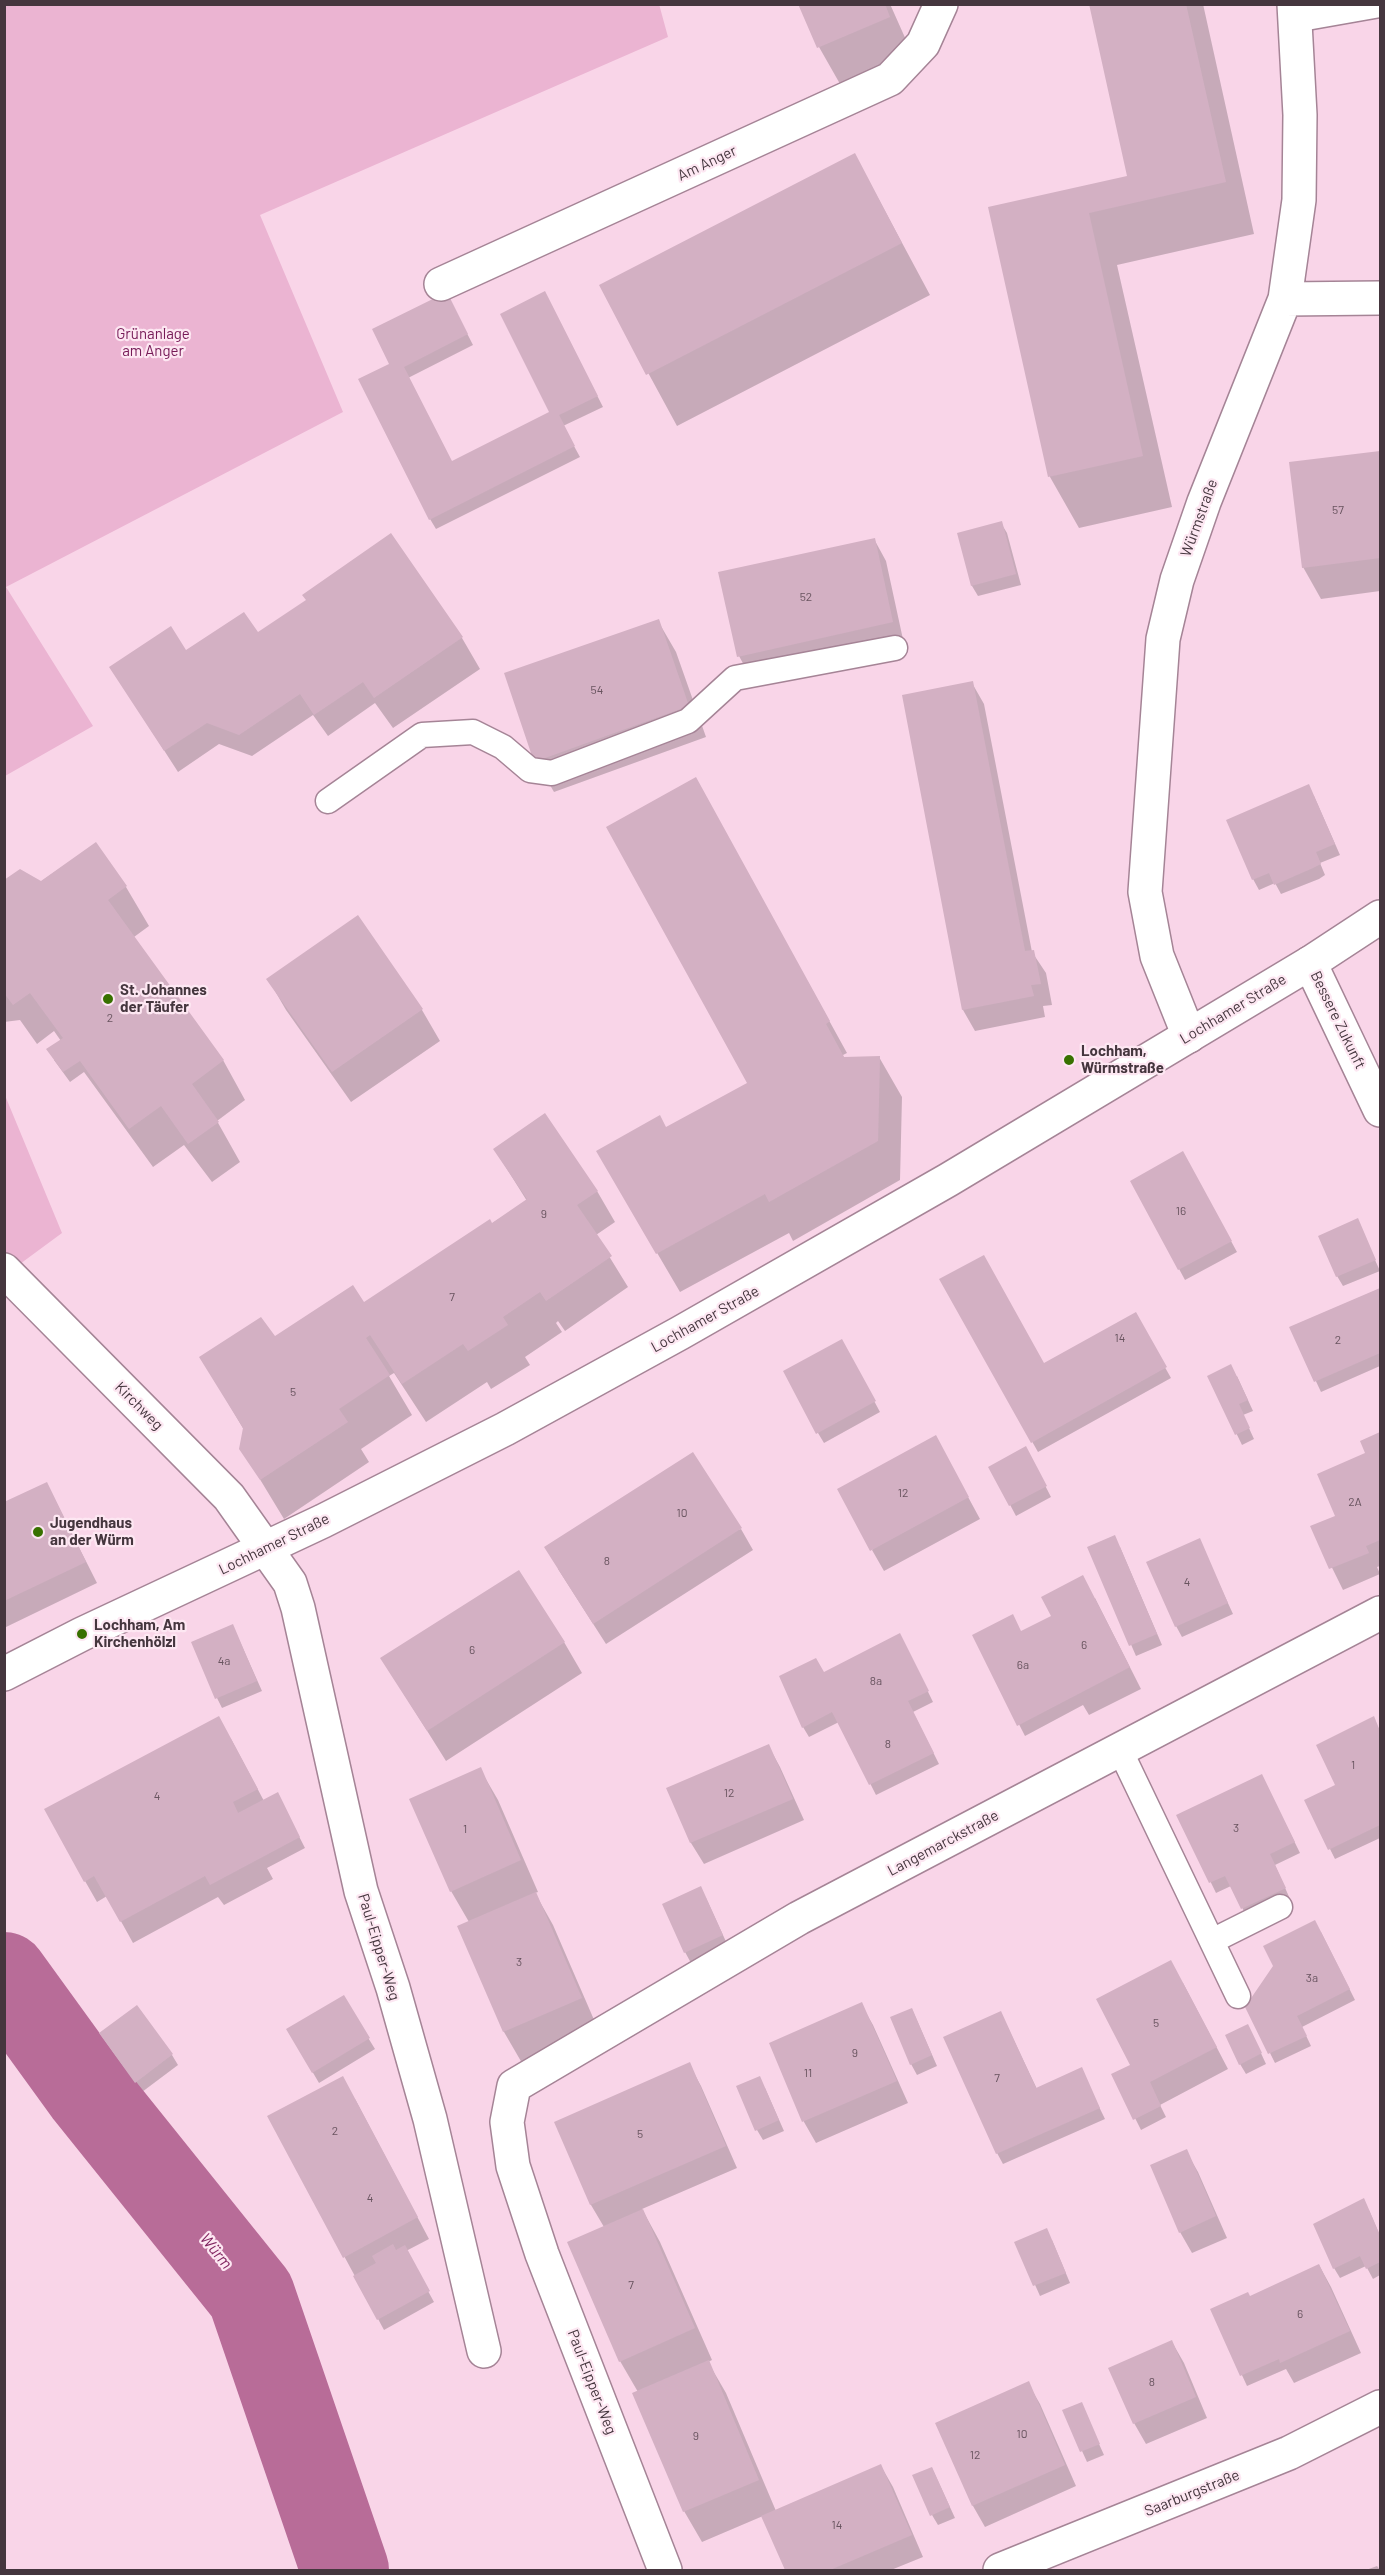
<!DOCTYPE html>
<html>
<head>
<meta charset="utf-8">
<style>
  body { margin:0 }
  #map { position:relative; width:1385px; height:2575px; overflow:hidden; background:#f9d5e8; font-family:Barlow,sans-serif }
  canvas { display:block }
  .frame { position:absolute; inset:0; border:6px solid #45363e; pointer-events:none }
</style>
</head>
<body>
<div id="map">
<canvas width="1385" height="2575"></canvas>
<div class="frame"></div>
</div>
<script>
const context = document.querySelector('canvas').getContext('2d');
context.lineJoin = 'round';
function paint(path, color) {
  context.fillStyle = color;
  context.fill(path, 'evenodd');
}
function trace(path, color, width, dash) {
  context.strokeStyle = color;
  context.lineWidth = width;
  context.lineCap = dash ? 'butt' : 'round';
  context.setLineDash(dash || []);
  context.stroke(path);
}
function write(font, color, halo, rows, align = 'center') {
  context.font = font + ' Barlow,sans-serif';
  context.lineWidth = 4.5;
  context.setLineDash([]);
  context.textBaseline = 'middle';
  context.strokeStyle = halo;
  context.fillStyle = color;
  for (const [text, x, y, turn = 0] of rows) {
    context.save();
    context.translate(x, y);
    context.rotate((+turn || 0) * Math.PI / 180);
    context.textAlign = isNaN(turn) ? turn : align;
    if (halo) context.strokeText(text, 0, 0);
    context.fillText(text, 0, 0);
    context.restore();
  }
}
const green = new Path2D(`
  M 659,4 L 668,37 L 260,215 L 343,412 L 6,587 L 93,726 L 5,776 L 5,5 Z
  M 4,1093 L 62,1233 L 5,1275 L 4,1275 Z`);
const shadow = new Path2D(`
  M 800,4 L 890,4 L 919,69 L 848,98 L 819,47 Z
  M 1090,4 L 1203,4 L 1254,234 L 1117,265 L 1172,507 L 1079,528 L 1050,477 L 989,208 L 1129,177 Z
  M 855,155 L 930,295 L 677,426 L 601,286 Z
  M 550,303 L 603,407 L 563,426 L 580,457 L 436,529 L 430,519 L 391,364 L 452,304 L 473,345 L 408,378 L 452,463 L 551,413 Z
  M 1380,452 L 1380,591 L 1321,599 L 1303,567 L 1291,464 Z
  M 1001,523 L 1007,533 L 1021,585 L 978,596 L 972,586 L 959,534 Z
  M 874,539 L 886,561 L 904,644 L 751,678 L 739,656 Z
  M 658,621 L 676,652 L 706,737 L 554,792 L 536,761 Z
  M 258,634 L 462,638 L 480,669 L 393,728 L 375,703 L 328,736 L 313,715 L 252,756 L 219,744 L 178,772 L 111,668 Z
  M 972,683 L 984,704 L 1032,952 L 1046,973 L 1052,1005 L 1043,1006 L 1045,1017 L 975,1031 L 963,1010 Z
  M 1314,796 L 1340,855 L 1320,863 L 1325,875 L 1319,879 L 1281,894 L 1275,883 L 1259,890 L 1253,879 Z
  M 713,810 L 847,1053 L 843,1055 L 844,1058 L 879,1057 L 902,1097 L 900,1180 L 793,1241 L 789,1233 L 680,1292 L 598,1152 L 666,1129 L 749,1083 Z
  M 95,844 L 126,887 L 149,926 L 134,937 L 223,1060 L 245,1100 L 217,1121 L 240,1162 L 212,1182 L 184,1145 L 153,1167 L 84,1072 L 70,1082 L 54,1060 L 61,1041 L 54,1031 L 37,1044 L 20,1020 L 4,1022 L 4,907 Z
  M 357,917 L 422,1010 L 440,1041 L 351,1102 L 286,1010 L 268,979 Z
  M 495,1150 L 597,1191 L 615,1222 L 596,1235 L 628,1287 L 565,1331 L 558,1321 L 556,1323 L 562,1332 L 525,1357 L 530,1365 L 491,1389 L 487,1382 L 426,1422 L 394,1373 L 389,1376 L 412,1415 L 361,1449 L 369,1462 L 284,1519 L 241,1448 L 244,1430 L 201,1357 L 274,1338 L 364,1305 L 527,1201 Z
  M 1183,1153 L 1237,1252 L 1185,1280 L 1132,1182 Z
  M 1357,1220 L 1380,1271 L 1343,1286 L 1337,1276 Z
  M 941,1280 L 1044,1365 L 1135,1314 L 1171,1378 L 1038,1452 Z
  M 1380,1290 L 1380,1366 L 1321,1392 L 1291,1328 Z
  M 842,1341 L 880,1412 L 824,1443 L 818,1433 Z
  M 1237,1376 L 1253,1411 L 1243,1415 L 1254,1439 L 1242,1445 L 1209,1377 Z
  M 1380,1434 L 1380,1566 L 1377,1567 L 1380,1574 L 1343,1590 L 1312,1527 L 1337,1517 L 1367,1454 L 1362,1441 Z
  M 947,1458 L 980,1519 L 884,1571 L 872,1550 Z
  M 1031,1458 L 1051,1497 L 1016,1516 L 990,1467 Z
  M 47,1484 L 97,1583 L 4,1628 L 4,1504 Z
  M 741,1529 L 753,1550 L 606,1644 L 558,1569 Z
  M 1199,1540 L 1233,1614 L 1182,1637 L 1176,1626 Z
  M 1120,1547 L 1162,1645 L 1136,1656 L 1089,1548 Z
  M 1095,1598 L 1141,1689 L 1089,1715 L 1083,1705 L 1025,1736 L 974,1636 L 1022,1633 Z
  M 233,1626 L 262,1691 L 222,1708 L 217,1698 Z
  M 564,1642 L 582,1673 L 446,1761 L 382,1659 Z
  M 905,1645 L 933,1702 L 913,1712 L 939,1764 L 876,1795 L 839,1722 L 809,1737 L 803,1727 L 824,1674 Z
  M 1373,1718 L 1380,1731 L 1380,1838 L 1335,1859 L 1330,1849 L 1337,1786 Z
  M 231,1739 L 264,1801 L 283,1805 L 305,1848 L 267,1868 L 273,1879 L 224,1905 L 218,1897 L 133,1943 L 107,1896 L 97,1902 L 85,1881 Z
  M 768,1745 L 780,1767 L 804,1820 L 704,1864 L 691,1843 L 668,1789 Z
  M 480,1769 L 498,1800 L 538,1892 L 535,1893 L 553,1925 L 598,2029 L 522,2063 L 504,2032 L 459,1927 L 469,1922 L 451,1891 Z
  M 1267,1786 L 1300,1853 L 1275,1865 L 1290,1899 L 1248,1919 L 1231,1886 L 1216,1893 L 1178,1815 Z
  M 706,1898 L 728,1946 L 691,1963 L 685,1952 Z
  M 1321,1932 L 1355,2000 L 1302,2027 L 1311,2046 L 1275,2063 L 1270,2053 Z
  M 1183,1983 L 1228,2069 L 1160,2105 L 1166,2117 L 1141,2130 L 1113,2074 L 1130,2067 Z
  M 343,1997 L 375,2049 L 319,2083 L 288,2030 Z
  M 861,2004 L 873,2025 L 908,2103 L 816,2143 L 804,2122 L 771,2044 Z
  M 912,2009 L 937,2066 L 917,2075 L 911,2064 Z
  M 1001,2013 L 1037,2089 L 1085,2078 L 1105,2119 L 1003,2164 L 997,2153 Z
  M 101,2034 L 172,2055 L 178,2065 L 142,2092 Z
  M 1253,2036 L 1266,2064 L 1246,2074 L 1240,2064 Z
  M 689,2064 L 701,2086 L 737,2168 L 642,2209 L 660,2242 L 712,2360 L 708,2362 L 726,2393 L 776,2511 L 881,2466 L 893,2487 L 923,2557 L 891,2570 L 787,2570 L 763,2516 L 702,2542 L 684,2511 L 634,2394 L 638,2392 L 620,2361 L 604,2227 L 591,2205 L 556,2123 Z
  M 765,2088 L 784,2131 L 763,2140 L 757,2130 Z
  M 355,2099 L 429,2239 L 406,2251 L 434,2302 L 384,2330 L 269,2117 Z
  M 1186,2151 L 1198,2172 L 1227,2238 L 1192,2253 L 1180,2232 Z
  M 1369,2210 L 1380,2236 L 1380,2275 L 1373,2279 L 1366,2266 L 1340,2278 L 1334,2268 Z
  M 1052,2240 L 1070,2283 L 1040,2296 L 1016,2242 Z
  M 1319,2265 L 1331,2287 L 1361,2353 L 1294,2383 L 1286,2369 L 1247,2386 L 1212,2310 L 1249,2298 Z
  M 1172,2342 L 1184,2363 L 1207,2418 L 1146,2444 L 1134,2423 Z
  M 1028,2383 L 1040,2404 L 1076,2486 L 985,2527 L 973,2506 L 937,2424 Z
  M 1081,2404 L 1104,2455 L 1087,2462 L 1064,2411 Z
  M 932,2468 L 955,2518 L 938,2525 L 932,2515 Z
  M 1377,2566 L 1380,2570 L 1366,2570 Z`);
const river = new Path2D(`
  M 4,1976 L 88,2092 L 251,2295 L 345,2570`);
const building = new Path2D(`
  M 798,4 L 885,4 L 890,17 L 817,48 Z
  M 1089,4 L 1186,4 L 1226,182 L 1089,213 L 1143,456 L 1048,477 L 988,207 L 1127,176 Z
  M 855,153 L 902,243 L 646,375 L 599,285 Z
  M 545,291 L 598,396 L 559,415 L 575,446 L 429,520 L 358,379 L 389,364 L 372,329 L 447,292 L 468,334 L 404,367 L 452,461 L 549,412 L 500,314 Z
  M 1380,451 L 1380,558 L 1302,568 L 1289,462 Z
  M 1002,521 L 1016,574 L 971,586 L 957,533 Z
  M 391,533 L 463,637 L 374,698 L 363,682 L 314,715 L 300,694 L 239,735 L 207,723 L 164,751 L 109,667 L 171,626 L 186,650 L 244,612 L 258,632 L 306,600 L 302,595 Z
  M 875,538 L 893,622 L 737,657 L 718,572 Z
  M 659,619 L 689,706 L 534,762 L 504,673 Z
  M 973,681 L 1025,951 L 1034,950 L 1041,984 L 1031,985 L 1034,996 L 962,1010 L 902,695 Z
  M 696,777 L 830,1021 L 826,1024 L 844,1057 L 880,1056 L 878,1141 L 769,1202 L 765,1194 L 656,1254 L 596,1151 L 660,1115 L 666,1127 L 747,1083 L 606,827 Z
  M 1309,784 L 1335,844 L 1316,852 L 1321,864 L 1313,868 L 1274,885 L 1269,873 L 1252,880 L 1226,820 Z
  M 96,842 L 127,886 L 108,900 L 224,1060 L 192,1084 L 219,1122 L 188,1144 L 161,1106 L 129,1129 L 80,1061 L 63,1072 L 46,1049 L 63,1038 L 30,993 L 13,1005 L 4,993 L 4,880 L 20,869 L 41,881 Z
  M 358,915 L 423,1009 L 332,1072 L 266,979 Z
  M 545,1113 L 598,1191 L 577,1205 L 612,1256 L 546,1301 L 540,1292 L 503,1317 L 508,1325 L 468,1351 L 463,1344 L 402,1384 L 370,1335 L 366,1338 L 390,1375 L 339,1409 L 348,1422 L 260,1480 L 239,1449 L 243,1428 L 199,1357 L 261,1317 L 275,1336 L 353,1285 L 364,1302 L 490,1219 L 492,1223 L 527,1199 L 493,1149 Z
  M 1183,1151 L 1232,1241 L 1178,1270 L 1130,1181 Z
  M 1358,1218 L 1376,1260 L 1336,1277 L 1318,1236 Z
  M 984,1255 L 1044,1363 L 1136,1312 L 1167,1367 L 1031,1443 L 939,1279 Z
  M 1380,1288 L 1380,1353 L 1314,1382 L 1289,1327 Z
  M 842,1339 L 876,1401 L 816,1434 L 783,1371 Z
  M 1231,1364 L 1248,1400 L 1239,1404 L 1250,1428 L 1235,1435 L 1207,1376 Z
  M 1380,1432 L 1380,1540 L 1366,1546 L 1369,1553 L 1329,1569 L 1310,1526 L 1335,1516 L 1317,1474 L 1365,1453 L 1360,1441 Z
  M 936,1435 L 969,1497 L 870,1551 L 837,1489 Z
  M 1026,1446 L 1047,1486 L 1009,1506 L 988,1467 Z
  M 693,1452 L 742,1528 L 593,1624 L 544,1547 Z
  M 47,1482 L 86,1562 L 4,1601 L 4,1502 Z
  M 1115,1535 L 1157,1634 L 1129,1646 L 1087,1547 Z
  M 1200,1538 L 1228,1603 L 1175,1627 L 1146,1562 Z
  M 519,1570 L 565,1642 L 427,1731 L 380,1658 Z
  M 1083,1575 L 1130,1667 L 1017,1726 L 972,1635 L 1013,1614 L 1021,1631 L 1051,1616 L 1041,1597 Z
  M 233,1624 L 257,1681 L 215,1699 L 191,1642 Z
  M 900,1633 L 929,1691 L 908,1701 L 934,1753 L 869,1785 L 832,1712 L 802,1728 L 779,1676 L 816,1658 L 824,1672 Z
  M 219,1716 L 258,1789 L 233,1802 L 238,1813 L 278,1792 L 300,1837 L 210,1885 L 205,1876 L 120,1922 L 94,1876 L 84,1882 L 44,1809 Z
  M 1374,1716 L 1380,1731 L 1380,1825 L 1328,1850 L 1304,1800 L 1335,1785 L 1316,1745 Z
  M 769,1744 L 793,1799 L 690,1843 L 666,1788 Z
  M 481,1767 L 521,1860 L 450,1892 L 409,1799 Z
  M 1262,1774 L 1295,1842 L 1270,1854 L 1286,1888 L 1241,1909 L 1225,1876 L 1209,1883 L 1176,1815 Z
  M 701,1886 L 723,1935 L 684,1953 L 662,1904 Z
  M 536,1892 L 582,1998 L 503,2032 L 457,1926 Z
  M 1315,1920 L 1350,1989 L 1297,2016 L 1307,2036 L 1268,2054 L 1245,2007 L 1273,1966 L 1263,1946 Z
  M 1171,1960 L 1217,2047 L 1150,2082 L 1161,2106 L 1133,2120 L 1111,2074 L 1130,2065 L 1096,1999 Z
  M 344,1995 L 370,2038 L 312,2073 L 286,2029 Z
  M 862,2002 L 897,2081 L 802,2122 L 769,2043 Z
  M 137,2005 L 173,2054 L 135,2083 L 99,2033 Z
  M 912,2008 L 932,2055 L 910,2065 L 890,2017 Z
  M 1001,2011 L 1036,2088 L 1082,2067 L 1100,2108 L 996,2154 L 943,2037 Z
  M 1248,2024 L 1262,2053 L 1239,2065 L 1225,2035 Z
  M 690,2062 L 726,2146 L 590,2205 L 554,2122 Z
  M 343,2076 L 418,2217 L 343,2258 L 267,2116 Z
  M 760,2076 L 779,2120 L 755,2131 L 736,2086 Z
  M 1187,2149 L 1216,2216 L 1179,2233 L 1150,2165 Z
  M 1364,2198 L 1380,2235 L 1380,2262 L 1366,2269 L 1360,2256 L 1333,2269 L 1313,2224 Z
  M 643,2209 L 695,2328 L 619,2362 L 567,2242 Z
  M 1047,2228 L 1066,2273 L 1033,2286 L 1014,2242 Z
  M 393,2244 L 396,2250 L 405,2245 L 430,2291 L 377,2320 L 353,2276 L 376,2263 L 372,2256 Z
  M 1319,2264 L 1350,2331 L 1280,2363 L 1279,2359 L 1240,2376 L 1210,2309 L 1248,2292 L 1250,2296 Z
  M 1172,2340 L 1196,2397 L 1133,2424 L 1108,2368 Z
  M 709,2360 L 759,2480 L 683,2512 L 632,2393 Z
  M 1029,2381 L 1065,2465 L 972,2506 L 935,2423 Z
  M 1082,2402 L 1100,2444 L 1080,2452 L 1062,2410 Z
  M 881,2464 L 912,2535 L 830,2570 L 785,2570 L 761,2516 Z
  M 932,2467 L 950,2507 L 930,2516 L 912,2475 Z`);
const lane = new Path2D(`
  M 1295,20 L 1380,5
  M 328,801 L 422,735 L 473,732 L 503,747 L 530,770 L 552,773 L 688,721 L 735,678 L 895,648
  M 1120,1750 L 1238,1996
  M 1212,1941 L 1280,1907`);
const street = new Path2D(`
  M 441,284 L 890,79 L 923,44 L 941,4
  M 1285,299 L 1380,298
  M 1310,963 L 1380,1110
  M 1189,1036 L 1157,956 L 1145,892 L 1163,639 L 1177,580 L 1204,502 L 1285,299 L 1299,200 L 1300,115 L 1294,4
  M 4,1270 L 229,1497 L 290,1583 L 298,1608 L 361,1891 L 393,1988 L 430,2119 L 484,2351
  M 665,2570 L 542,2254 L 513,2166 L 507,2122 L 514,2086 L 799,1918 L 1380,1613
  M 1000,2570 L 1289,2453 L 1380,2407`);
const secondary = new Path2D(`
  M 4,1674 L 82,1634 L 323,1521 L 505,1429 L 680,1333 L 948,1180 L 1310,963 L 1380,917`);
const markers = [
  [108,999,6,"#387100"],
  [1069,1060,6,"#387100"],
  [38,1532,6,"#387100"],
  [82,1634,6,"#387100"]
];
const numberNames = [
  ["57",1338,510],
  ["52",806,597],
  ["54",597,690],
  ["2",110,1018],
  ["16",1181,1211],
  ["9",544,1214],
  ["7",452,1297],
  ["14",1120,1338],
  ["2",1338,1340],
  ["5",293,1392],
  ["12",903,1493],
  ["2A",1355,1502],
  ["10",682,1513],
  ["8",607,1561],
  ["4",1187,1582],
  ["6",1084,1645],
  ["6",472,1650],
  ["4a",224,1661],
  ["6a",1023,1665],
  ["8a",876,1681],
  ["8",888,1744],
  ["1",1353,1765],
  ["12",729,1793],
  ["4",157,1796],
  ["3",1236,1828],
  ["1",465,1829],
  ["3",519,1962],
  ["3a",1312,1978],
  ["5",1156,2023],
  ["9",855,2053],
  ["11",808,2073],
  ["7",997,2078],
  ["2",335,2131],
  ["5",640,2134],
  ["4",370,2198],
  ["7",631,2285],
  ["6",1300,2314],
  ["8",1152,2382],
  ["10",1022,2434],
  ["9",696,2436],
  ["12",975,2455],
  ["14",837,2525]
];
const streetNames = [
  ["Am Anger",707,163,-25],
  ["Würmstraße",1199,518,-70],
  ["Lochhamer Straße",1233,1009,-31],
  ["Bessere Zukunft",1338,1020,64],
  ["Lochhamer Straße",705,1319,-29],
  ["Kirchweg",139,1406,45],
  ["Lochhamer Straße",274,1544,-26],
  ["Langemarckstraße",943,1843,-28],
  ["Paul-Eipper-Weg",379,1947,73],
  ["Paul-Eipper-Weg",592,2382,69],
  ["Saarburgstraße",1192,2493,-22]
];
const parkNames = [
  ["Grünanlage",153,334],
  ["am Anger",153,351]
];
const poiNames = [
  ["St. Johannes",120,990],
  ["der Täufer",120,1007],
  ["Lochham,",1081,1051],
  ["Würmstraße",1081,1068],
  ["Jugendhaus",50,1523],
  ["an der Würm",50,1540],
  ["Lochham, Am",94,1625],
  ["Kirchenhölzl",94,1642]
];
const waterNames = [
  ["Würm",216,2251,51]
];
paint(green, '#ebb4d2');
paint(shadow, '#0003');
trace(river, '#b86c98', 88);
paint(building, '#d3b0c3');
trace(lane, '#a58496', 27);
trace(street, '#a58496', 36);
trace(secondary, '#a58496', 36);
trace(lane, '#fff', 24);
trace(street, '#fff', 33);
trace(secondary, '#fff', 33);
for (const [x, y, r, color] of markers) {
  const dot = new Path2D();
  dot.arc(x, y, r, 0, 2 * Math.PI);
  context.fillStyle = color;
  context.fill(dot);
  trace(dot, '#fde7f2', 2);
}
write('12px', '#68545f', null, numberNames);
write('15px', '#45363e', '#fde7f2', streetNames);
write('15px', '#761a57', '#fde7f2', parkNames);
write('bold 15px', '#45363e', '#fde7f2', poiNames, 'left');
write('italic 16px', '#80245f', '#fde7f2', waterNames);
</script>
</body>
</html>
